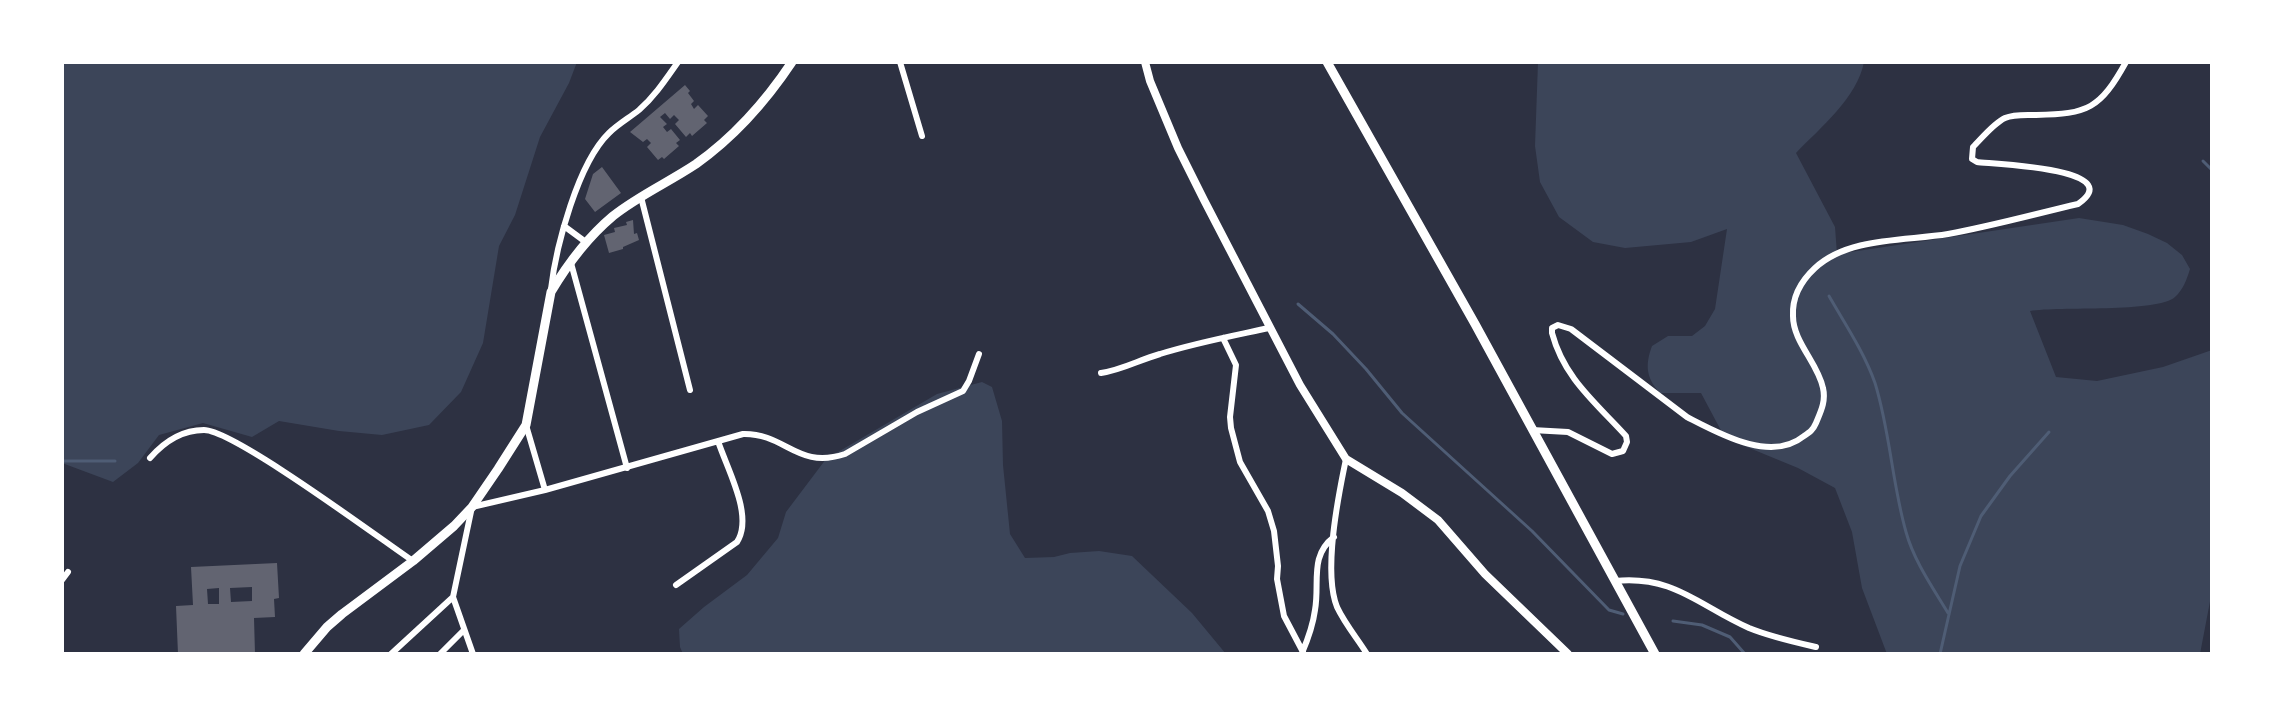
<!DOCTYPE html>
<html>
<head>
<meta charset="utf-8">
<style>
  body { margin:0 }
  #map { position:relative; width:2274px; height:716px; overflow:hidden; background:#2d3142; font-family:"Space Grotesk",sans-serif }
  canvas { display:block }
  .frame { position:absolute; inset:0; border:64px solid #fff; pointer-events:none }
</style>
</head>
<body>
<div id="map">
<canvas width="2274" height="716"></canvas>
<div class="frame"></div>
</div>
<script>
const context = document.querySelector('canvas').getContext('2d');
context.lineJoin = 'round';
function paint(path, color) {
  context.fillStyle = color;
  context.fill(path, 'evenodd');
}
function trace(path, color, width, dash) {
  context.strokeStyle = color;
  context.lineWidth = width;
  context.lineCap = dash ? 'butt' : 'round';
  context.setLineDash(dash || []);
  context.stroke(path);
}
const green = new Path2D(`
  M 62,62 L 577,62 L 569,83 L 540,137 L 515,215 L 499,246 L 483,343 L 461,392 L 429,425 L 382,435 L 339,431 L 279,421 L 252,437 L 203,423 L 159,435 L 138,463 L 113,482 L 62,463 Z
  M 1538,62 L 1864,62 C 1857,98 1821,127 1796,153 L 1835,227 L 1837,254 L 2079,218 L 2123,225 L 2148,234 L 2167,243 L 2182,255 L 2190,269 C 2187,279 2183,290 2175,297 C 2157,313 2059,306 2030,311 L 2056,377 L 2097,381 L 2163,367 L 2212,350 L 2212,591 L 2200,654 L 1887,654 L 1862,588 L 1852,532 L 1835,488 L 1798,468 L 1725,438 L 1701,393 L 1660,393 C 1646,378 1645,365 1652,346 L 1668,336 L 1692,336 L 1705,326 L 1715,309 L 1727,229 L 1691,242 L 1625,248 L 1593,242 L 1559,217 L 1540,182 L 1535,146 Z
  M 982,382 L 992,387 L 1002,421 L 1003,465 L 1010,534 L 1025,558 L 1054,557 L 1070,553 L 1099,551 L 1132,556 L 1192,613 L 1226,654 L 683,654 L 680,647 L 679,629 L 704,607 L 747,575 L 778,538 L 786,512 L 826,459 L 937,394 Z`);
const stream = new Path2D(`
  M 2203,161 L 2212,170
  M 1829,296 C 1845,324 1864,352 1875,383 C 1890,431 1892,483 1906,532 C 1914,561 1933,588 1948,613
  M 1298,304 L 1333,334 L 1366,369 L 1402,413 L 1532,531 L 1609,610 L 1623,614
  M 62,461 L 115,461
  M 1673,621 L 1702,625 L 1730,637 L 1745,654
  M 1940,654 L 1960,566 L 1981,516 L 2010,476 L 2049,432`);
const building = new Path2D(`
  M 685,85 L 690,91 L 688,93 L 694,101 L 691,104 L 694,109 L 698,105 L 708,116 L 704,120 L 707,123 L 692,136 L 690,133 L 686,137 L 675,124 L 679,120 L 674,115 L 670,119 L 665,113 L 660,117 L 667,124 L 663,127 L 667,132 L 671,129 L 680,140 L 676,143 L 679,146 L 664,159 L 662,157 L 658,160 L 647,147 L 651,143 L 647,139 L 643,142 L 630,132 Z
  M 602,167 L 621,193 L 595,212 L 585,199 L 593,174 Z
  M 633,220 L 634,234 L 637,233 L 639,240 L 623,247 L 623,249 L 609,253 L 604,235 L 615,232 L 614,228 L 627,225 L 626,222 Z
  M 277,563 L 279,598 L 274,599 L 275,617 L 254,618 L 255,654 L 178,654 L 176,606 L 193,605 L 191,567 ZM 252,587 L 252,601 L 231,602 L 230,588 ZM 219,588 L 219,604 L 208,604 L 207,589 Z`);
const minor = new Path2D(`
  M 900,62 L 922,136
  M 641,197 L 690,390
  M 564,226 L 587,243
  M 571,263 L 627,468
  M 551,289 C 556,246 578,163 609,133 C 618,124 629,118 639,110 C 655,96 666,79 678,62
  M 1223,338 L 1236,365 L 1230,417 L 1231,428 L 1240,462 L 1268,511 L 1274,531 L 1278,566 L 1277,579 L 1284,616 L 1303,652
  M 1101,373 C 1122,370 1139,360 1160,354 C 1195,343 1232,336 1269,328
  M 526,425 L 545,490
  M 1532,430 L 1568,432 L 1612,454 L 1623,451 L 1627,442 L 1626,436 C 1595,402 1564,378 1552,333 L 1552,328 L 1558,325 L 1571,329 L 1687,417 C 1720,434 1771,463 1804,436 C 1810,432 1813,430 1816,423 C 1821,411 1826,401 1823,388 C 1818,363 1793,342 1793,316 C 1792,297 1801,281 1815,268 C 1848,237 1906,241 1948,234 C 1992,226 2035,214 2078,204 C 2130,168 1990,164 1977,162 L 1972,159 L 1973,147 C 1982,138 1994,123 2005,118 C 2014,114 2026,115 2036,115 C 2088,114 2100,109 2126,62
  M 150,458 C 164,442 182,430 204,430 C 234,430 379,538 413,561
  M 1346,459 C 1338,497 1323,572 1337,607 C 1345,624 1357,638 1367,654
  M 62,580 L 68,572
  M 1615,581 C 1674,575 1699,606 1749,628 C 1771,637 1794,642 1816,647
  M 676,585 L 737,542 C 754,516 727,469 718,441
  M 1302,653 C 1308,639 1313,625 1315,610 C 1320,583 1309,556 1334,537
  M 391,654 L 453,597
  M 440,654 L 463,631
  M 473,654 L 453,597 L 472,507 L 545,490 L 743,434 C 786,433 797,470 845,454 L 917,412 L 963,391 L 969,381 L 979,354`);
const tertiary = new Path2D(`
  M 1145,62 L 1150,81 L 1178,148 L 1204,200 L 1300,385 L 1346,459 L 1402,493 L 1438,520 L 1485,574 L 1568,654`);
const secondary = new Path2D(`
  M 1327,62 L 1475,324 L 1655,654
  M 304,654 L 327,627 L 342,614 L 413,561 L 454,526 L 472,507 L 498,469 L 526,425 L 551,292 C 567,265 588,237 613,216 C 638,196 669,182 696,164 C 734,137 766,101 792,62`);
paint(green, '#3c4559');
trace(stream, '#4f5d75', 3);
paint(building, '#626471');
trace(minor, '#fff', 6);
trace(tertiary, '#fff', 8);
trace(secondary, '#fff', 9);
</script>
</body>
</html>
